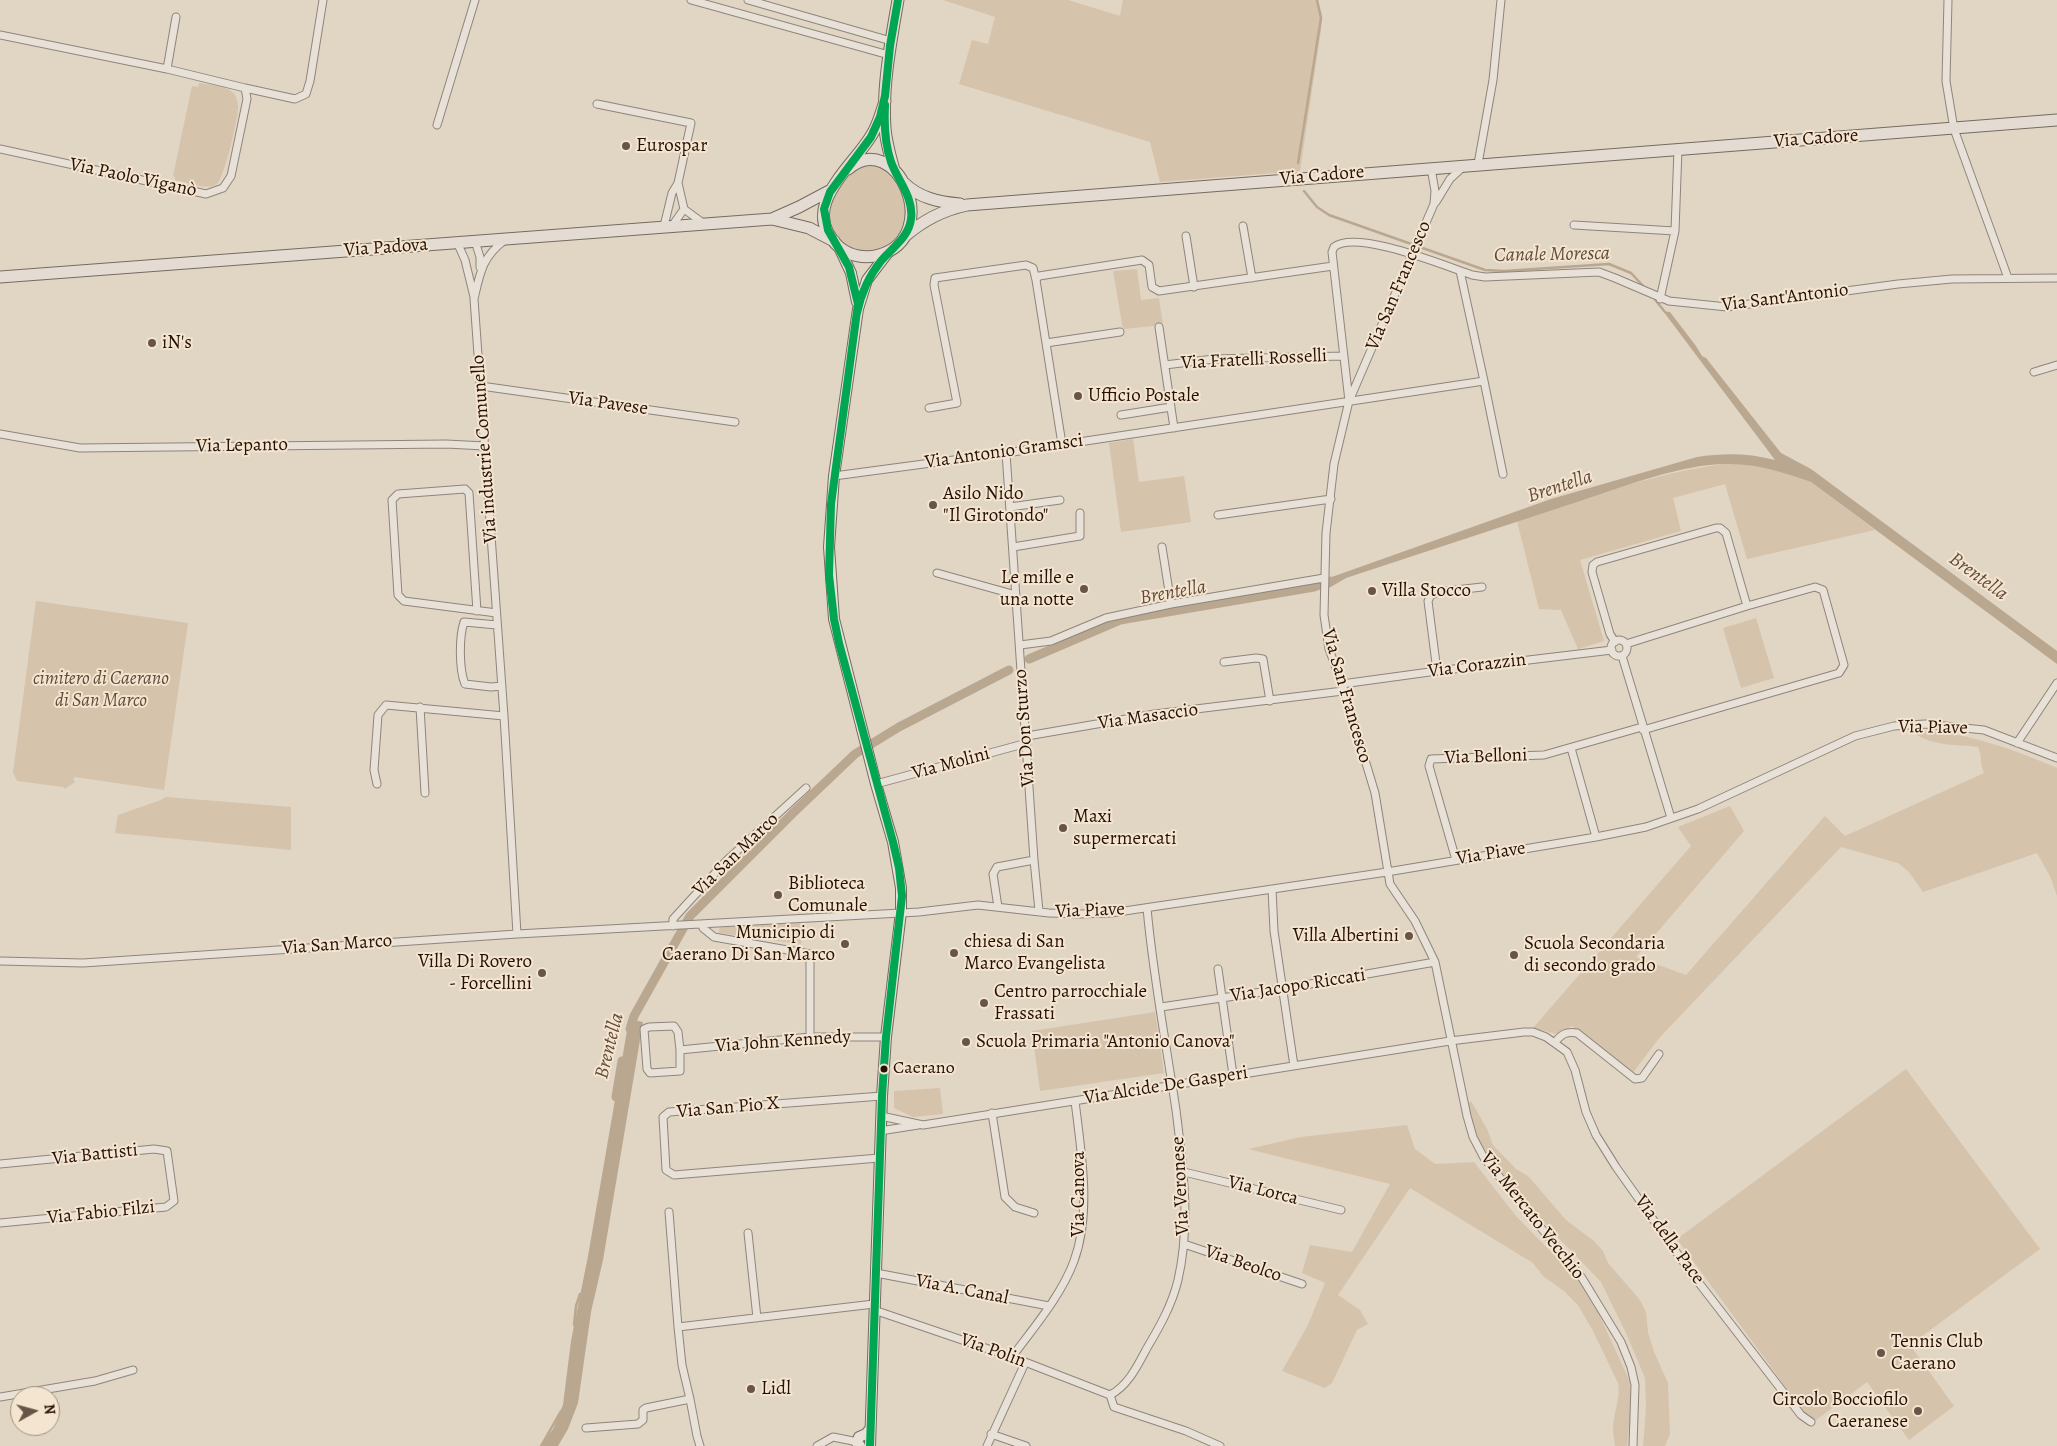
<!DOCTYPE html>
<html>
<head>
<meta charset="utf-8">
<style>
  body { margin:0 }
  #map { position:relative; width:2057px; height:1446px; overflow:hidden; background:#e1d5c4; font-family:Alegreya,serif }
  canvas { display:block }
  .north { position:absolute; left:10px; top:1386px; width:50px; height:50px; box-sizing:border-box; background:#f4e5d0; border:1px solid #a2907f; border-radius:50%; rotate:83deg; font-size:14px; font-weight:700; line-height:20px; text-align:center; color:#271005 }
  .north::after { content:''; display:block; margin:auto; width:18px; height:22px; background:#685548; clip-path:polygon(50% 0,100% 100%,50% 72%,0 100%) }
</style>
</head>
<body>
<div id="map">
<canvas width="2057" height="1446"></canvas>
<div class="north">N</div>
</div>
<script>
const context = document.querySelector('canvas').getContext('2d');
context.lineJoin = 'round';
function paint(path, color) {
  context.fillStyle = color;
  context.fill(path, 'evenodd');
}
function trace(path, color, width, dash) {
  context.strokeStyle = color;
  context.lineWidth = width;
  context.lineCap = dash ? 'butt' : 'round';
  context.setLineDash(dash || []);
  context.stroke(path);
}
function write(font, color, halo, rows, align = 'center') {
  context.font = font + ' Alegreya,serif';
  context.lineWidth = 4;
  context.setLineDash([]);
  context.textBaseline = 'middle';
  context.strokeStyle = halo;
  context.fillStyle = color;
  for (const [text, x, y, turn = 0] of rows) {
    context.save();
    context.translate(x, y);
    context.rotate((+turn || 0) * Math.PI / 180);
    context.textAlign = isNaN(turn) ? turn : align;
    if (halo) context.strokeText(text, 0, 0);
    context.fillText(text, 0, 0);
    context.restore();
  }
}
const green = new Path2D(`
  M 943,0 L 1068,0 L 1120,16 L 1123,0 L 1317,0 L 1322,14 L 1321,30 L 1300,171 L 1160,182 L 1150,142 L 959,84 L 972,40 L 988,44 L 995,17 Z
  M 199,83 C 210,85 228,85 235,95 C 236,97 238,103 238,106 C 239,116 224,179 217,184 C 207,191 186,182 175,180 L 175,177 L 173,176 L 192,86 L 198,87 Z
  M 869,165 C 882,166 890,173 896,184 C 901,193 907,205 905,217 C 902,250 855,263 836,235 C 820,210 842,170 869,165 Z
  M 1137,269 L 1141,300 L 1159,298 L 1163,325 L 1123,329 L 1113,271 Z
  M 1133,439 L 1139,482 L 1184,476 L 1191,522 L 1121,532 L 1109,443 Z
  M 1724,464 L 1750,464 L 1772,469 L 1811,482 L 1875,530 L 1747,559 L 1725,484 L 1673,498 L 1681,531 L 1580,560 L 1604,641 L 1578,649 L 1561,610 L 1539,609 L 1517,521 C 1585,499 1653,473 1724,464 Z
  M 36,601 L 188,623 L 164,790 L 75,777 L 73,779 L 75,782 L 65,789 L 63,787 L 17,781 L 13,772 Z
  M 1756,618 L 1774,678 L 1741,688 L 1723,628 Z
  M 1931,731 C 1977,736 2015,750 2057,768 L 2057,896 L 2051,878 L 2037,853 L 1923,892 L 1909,872 L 1898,863 L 1841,847 L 1660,1037 L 1632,1074 L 1572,1026 L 1557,1034 L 1533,1028 L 1691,846 L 1678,827 L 1730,806 L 1744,831 L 1636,957 L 1686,975 L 1825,816 L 1845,836 L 1984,773 C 1980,765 1982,756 1978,747 C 1955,744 1935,747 1914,733 Z
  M 166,797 L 291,807 L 291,850 L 115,833 L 118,815 L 161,800 Z
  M 800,923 L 802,928 L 798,931 L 798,935 L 802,940 L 801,944 L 719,933 L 719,929 L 722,927 Z
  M 1155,1012 L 1164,1073 L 1040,1091 L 1032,1031 Z
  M 1906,1069 L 2040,1249 L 1910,1345 L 1954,1406 L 1909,1440 L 1867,1382 L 1812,1423 L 1677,1239 Z
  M 940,1088 L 943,1114 L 913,1117 L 894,1108 L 894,1091 Z
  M 1471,1101 L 1487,1129 L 1493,1145 L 1516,1169 L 1528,1176 L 1566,1220 L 1594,1241 L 1603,1251 L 1608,1263 L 1640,1300 L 1646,1312 L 1648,1332 L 1654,1352 L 1668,1383 L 1670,1434 L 1665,1446 L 1643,1446 L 1646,1408 L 1645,1378 L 1626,1333 L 1601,1282 L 1528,1206 L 1495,1165 L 1478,1140 L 1468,1105 Z
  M 1407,1125 L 1415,1149 L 1435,1164 L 1474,1162 L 1516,1216 L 1588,1290 L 1630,1382 L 1631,1408 L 1627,1446 L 1615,1446 C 1614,1439 1613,1433 1613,1426 C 1614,1411 1621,1397 1618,1383 L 1592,1329 L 1578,1305 L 1564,1291 L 1543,1276 L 1533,1263 L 1410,1188 L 1338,1295 L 1360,1310 L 1368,1324 L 1357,1330 L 1332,1383 L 1325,1388 L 1282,1371 L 1308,1325 L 1325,1283 L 1302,1273 L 1310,1245 L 1352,1252 L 1390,1184 L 1248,1149 L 1301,1137 Z`);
const water = new Path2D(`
  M 1663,311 L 1670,312 L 1696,346 L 1702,356 L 1706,358 L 1781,453 L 1811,469 L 2057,651 L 2057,664 L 1811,482 C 1782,472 1756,463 1726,464 C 1683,464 1625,486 1583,500 C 1504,526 1425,552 1346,578 L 1329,588 L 1329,578 L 1551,499 L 1697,457 C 1724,453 1748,453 1775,460 Z
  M 629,1019 L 643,1022 L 603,1260 L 591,1312 L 578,1403 L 568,1429 L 558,1446 L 540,1446 L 553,1429 L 563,1405 L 571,1341 L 588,1256 Z`);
const stream = new Path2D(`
  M 1298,163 L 1321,18 L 1317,0
  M 1304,191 L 1317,207 L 1329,215 L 1485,270 L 1504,271 L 1609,264 L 1631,273 L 1646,289
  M 1653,297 L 1665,312
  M 574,1325 L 576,1306 L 580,1294
  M 541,1446 L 561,1411`);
const canal = new Path2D(`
  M 1029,659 L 1120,620 L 1314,587 L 1331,581
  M 630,1029 L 634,1016 L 690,916 L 793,813 L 855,754 L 899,727 L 1009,670
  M 616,1097 L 622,1061`);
const minor = new Path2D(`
  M 691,0 L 889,55
  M 748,0 L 891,41
  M 1948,0 L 1946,81 L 1954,129 L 2008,278
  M 0,35 L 167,69 L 245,88 L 247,99 L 231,176 L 223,188 L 206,194 L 0,149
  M 167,69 L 176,17
  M 245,88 L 295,99 L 306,94 L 310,81 L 323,0
  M 597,104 L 691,123 L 678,183 L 672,193 L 664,226
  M 437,125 L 475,0
  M 1478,164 L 1493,80 L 1501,0
  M 1431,168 L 1435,191 L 1434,204 L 1349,401 L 1334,464 L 1326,533 L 1324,615 L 1329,649 L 1342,684 L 1375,793 L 1390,884 L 1415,921 L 1435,962 L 1467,1116 L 1473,1137 L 1484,1158 L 1582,1278 L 1621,1342 L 1631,1367 L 1635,1385 L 1633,1446
  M 678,183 L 684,209 L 703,223
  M 1436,202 L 1450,179 L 1463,167
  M 1574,225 L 1675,231
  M 672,226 L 684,209
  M 1243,226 L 1252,278
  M 1186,236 L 1194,287
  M 505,240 C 482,257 480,273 474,299 L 504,716 L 517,934
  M 475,241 L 480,257 L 480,267
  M 457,242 L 465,260 L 474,297
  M 1460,271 L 1484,381
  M 1660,299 L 1675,231 L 1678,149
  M 1159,327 L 1174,428
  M 1046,343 L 1120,332
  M 1165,365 L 1214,359 L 1344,356
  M 2034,372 L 2057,365
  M 481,386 L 735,422
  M 1349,401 L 1332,252 L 1334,247 C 1356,229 1445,266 1472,275 L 1485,277 L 1599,272 L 1615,278 L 1669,301 L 1727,307 L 1898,284 L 1952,279 L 2057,278
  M 929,408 L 957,403 L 934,285 L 935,278 L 1026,265 L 1033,268 L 1036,280
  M 1121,415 L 1171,407
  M 0,434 L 80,448 L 446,444 L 485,446
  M 1062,444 L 1036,280 L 1039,276 L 1142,260 L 1149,265 L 1152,287 L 1159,291 L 1333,266
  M 1006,453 L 1034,860
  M 834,476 L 1006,453 L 1484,381 L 1503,474
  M 1010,507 L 1060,500
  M 1218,515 L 1331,499
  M 1013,547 L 1080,536 L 1080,513
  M 1162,547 L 1171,604
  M 937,573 L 1016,595
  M 477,611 L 469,493 L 465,489 L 398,494 L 392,500 L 398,595 L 404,601 L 489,612 L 496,613
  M 497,625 L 464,622 C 459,637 459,670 465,684 L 491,687 L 502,686
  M1611 648a8 8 0 1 1 16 0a8 8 0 1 1-16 0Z
  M 1615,642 L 1610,634 L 1592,572 L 1593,565 L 1597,562 L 1716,528 L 1720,528 L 1726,533 L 1747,606
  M 1626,644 L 1747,606 L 1815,587 L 1823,590 L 1844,665 L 1839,673 L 1643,730
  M 1020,645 L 1051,641 L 1106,618 L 1171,604 L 1324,578
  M 1622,656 L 1671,818
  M 1224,662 L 1256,658 L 1263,659 L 1270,701
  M 1437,671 L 1428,601 L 1431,595 L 1438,592 L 1482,587
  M 1342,684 L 1437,671 L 1612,650
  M 420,707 L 425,793
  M 1027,736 L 1155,714 L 1343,691
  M 2017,743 L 2057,683
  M 1571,748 L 1596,837
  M 377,784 L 374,770 L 378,715 L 386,705 L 504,716
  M 876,784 L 1027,743
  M 1456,860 L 1429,766 L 1431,759 L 1544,755 L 1642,727
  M 1272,889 L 1274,931 L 1294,1066
  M 998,907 L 993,874 L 997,867 L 1034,860 L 1039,911
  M 702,924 L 703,928 L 714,937 L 810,954 L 810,1037
  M 673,926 L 673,919 L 727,860 L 806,788
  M 0,961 L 83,963 L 517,934 L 919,912 L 978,905 L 1049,913 L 1079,914 L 1111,913 L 1387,872 L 1596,837 L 1646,827 L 1698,809 L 1855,736 L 1894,726 L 1925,724 L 1984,730 L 2057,758
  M 1218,969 L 1233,1075
  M 1161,1007 L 1282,989 L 1435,962
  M 1555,1042 C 1562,1034 1566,1031 1577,1033 L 1635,1079 L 1642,1078 L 1659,1054
  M 680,1050 L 680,1071 L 650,1073 L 647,1069 L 644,1029 L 649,1027 L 674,1026 L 678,1032 L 680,1050 L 810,1037 L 886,1037
  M 992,1113 L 1005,1197 L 1015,1207 L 1034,1213
  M 881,1116 L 923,1125 L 1450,1041 L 1524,1032 L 1533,1032 L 1546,1037 L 1567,1052 L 1575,1070 L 1586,1112 L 1596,1135 L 1616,1167 L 1689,1270 L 1801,1415 L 1811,1422
  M 880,1131 L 918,1125
  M 879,1158 L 674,1175 L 666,1170 L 663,1117 L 669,1112 L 882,1096
  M 0,1164 L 154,1149 L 167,1151 L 174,1201 L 166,1207 L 0,1223
  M 1184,1172 L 1341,1210
  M 669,1212 L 678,1327
  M 748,1233 L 757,1318
  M 1184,1244 L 1302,1284
  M 876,1273 L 1049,1306
  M 874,1310 L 1012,1357 L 1110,1395 C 1128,1386 1138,1365 1147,1348 C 1160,1326 1172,1305 1178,1280 C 1191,1224 1183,1166 1176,1110 C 1166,1043 1153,976 1147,908
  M 1012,1357 C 1034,1327 1061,1296 1074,1261 C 1092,1212 1081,1152 1075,1101
  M 1110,1395 L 1114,1407 L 1186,1431 L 1220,1446
  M 0,1397 L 95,1381 L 133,1370
  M 690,1399 L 697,1436 L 700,1446
  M 586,1428 L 638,1424 L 643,1420 L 643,1410 L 646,1408 L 690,1399 L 682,1365 L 678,1327 L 874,1304
  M 991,1434 L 1026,1446
  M 817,1446 L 833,1437 L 853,1441 L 858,1445
  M 987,1446 L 1025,1363`);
const secondary = new Path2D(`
  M 839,247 L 851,273 L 857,302
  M 860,1446 L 857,1442 L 859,1437 L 866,1434 L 870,1429
  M 870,1446 L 882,1096 L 886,1037 L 901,912 L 901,888 L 893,842 L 876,784 L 834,619 L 829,547 L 834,476 L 858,309 L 867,280 L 889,251`);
const primary = new Path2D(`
  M 848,169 C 896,127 945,236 879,255 C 865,259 850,256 839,247 C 797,208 851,169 871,136 C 878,126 881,113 885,101
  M 894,170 C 890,156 886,142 885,128 C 882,86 891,41 898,0
  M 904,183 C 919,198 939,202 960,204
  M 772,219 L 799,207 L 831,190
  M 904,237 C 922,221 943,210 967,205 L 2057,120
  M 0,277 L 772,219 L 809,228 L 834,241`);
const bus1 = new Path2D(`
  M 857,313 C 861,294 868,277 881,261 C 892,248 909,237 911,219 C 914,198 898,181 891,162 C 885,144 884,124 885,105
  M 870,1446 L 882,1096 L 886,1037 L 902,896 L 899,868 L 893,842 L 839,643 L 834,619 L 829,575 L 831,504 L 858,304 L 849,267 L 828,230 L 824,209 L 830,192 L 871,137 L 880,117 L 885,96 L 890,46 L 898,0`);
const markers = [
  [626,146,5,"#685548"],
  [152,343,5,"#685548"],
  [1078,396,5,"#685548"],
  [933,505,5,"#685548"],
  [1084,589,5,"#685548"],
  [1372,591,5,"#685548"],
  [1063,828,5,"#685548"],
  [778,895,5,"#685548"],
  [1409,936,5,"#685548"],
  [845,944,5,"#685548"],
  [954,953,5,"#685548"],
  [1514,955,5,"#685548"],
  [542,973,5,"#685548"],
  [984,1003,5,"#685548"],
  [966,1042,5,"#685548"],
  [884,1069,4.5,"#271005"],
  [1881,1353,5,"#685548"],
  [751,1389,5,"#685548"],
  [1918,1411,5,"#685548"]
];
const busNames = [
  ["Caerano",893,1069]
];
const streetNames = [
  ["Via Cadore",1816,139,-4],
  ["Via Cadore",1322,176,-5],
  ["Via Paolo Viganò",133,178,12],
  ["Via Padova",386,248,-4],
  ["Via San Francesco",1399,286,-67],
  ["Via Sant'Antonio",1785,298,-7],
  ["Via Fratelli Rosselli",1254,360,-3],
  ["Via Pavese",608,404,8],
  ["Via Lepanto",242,446,-1],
  ["Via industrie Comunello",485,449,-94],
  ["Via Antonio Gramsci",1004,452,-8],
  ["Via Corazzin",1477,666,-7],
  ["Via San Francesco",1346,696,74],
  ["Via Masaccio",1148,717,-8],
  ["Via Don Sturzo",1025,728,-94],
  ["Via Piave",1933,728,1],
  ["Via Belloni",1486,757,-2],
  ["Via Molini",951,764,-15],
  ["Via Piave",1491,854,-9],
  ["Via San Marco",736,855,-44],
  ["Via Piave",1090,911,-2],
  ["Via San Marco",337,945,-4],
  ["Via Jacopo Riccati",1298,986,-9],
  ["Via John Kennedy",783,1042,-4],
  ["Via Alcide De Gasperi",1166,1086,-9],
  ["Via San Pio X",728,1108,-5],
  ["Via Battisti",95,1155,-6],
  ["Via Veronese",1181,1186,-93],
  ["Via Lorca",1263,1191,14],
  ["Via Canova",1079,1194,-90],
  ["Via Fabio Filzi",101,1213,-6],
  ["Via Mercato Vecchio",1532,1216,52],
  ["Via della Pace",1669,1240,54],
  ["Via Beolco",1243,1264,19],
  ["Via A. Canal",962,1290,11],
  ["Via Polin",993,1351,20]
];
const poiNames = [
  ["Eurospar",636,146],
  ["iN's",162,343],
  ["Ufficio Postale",1088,396],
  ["Asilo Nido",943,494],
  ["\"Il Girotondo\"",943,516],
  ["Le mille e",1074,578,"right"],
  ["una notte",1074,600,"right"],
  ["Villa Stocco",1382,591],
  ["Maxi",1073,817],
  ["supermercati",1073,839],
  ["Biblioteca",788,884],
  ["Comunale",788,906],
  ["Municipio di",835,933,"right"],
  ["Caerano Di San Marco",835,955,"right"],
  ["Villa Albertini",1399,936,"right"],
  ["chiesa di San",964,942],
  ["Marco Evangelista",964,964],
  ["Scuola Secondaria",1524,944],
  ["di secondo grado",1524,966],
  ["Villa Di Rovero",532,962,"right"],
  ["- Forcellini",532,984,"right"],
  ["Centro parrocchiale",994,992],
  ["Frassati",994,1014],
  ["Scuola Primaria \"Antonio Canova\"",976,1042],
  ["Tennis Club",1891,1342],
  ["Caerano",1891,1364],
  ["Lidl",761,1389],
  ["Circolo Bocciofilo",1908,1400,"right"],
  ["Caeranese",1908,1422,"right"]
];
const parkNames = [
  ["cimitero di Caerano",101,679],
  ["di San Marco",101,701]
];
const waterNames = [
  ["Canale Moresca",1552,255,-1],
  ["Brentella",1560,487,-18],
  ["Brentella",1978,577,36],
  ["Brentella",1173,593,-10],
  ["Brentella",610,1046,-76]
];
paint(green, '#d5c3ac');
paint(water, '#baa790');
trace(stream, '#baa790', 2.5);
trace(canal, '#baa790', 9);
trace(minor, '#8f857b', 9);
trace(secondary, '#756b61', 12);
trace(primary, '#756b61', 13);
trace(minor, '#e7e1d8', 7);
trace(secondary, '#e7e1d8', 10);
trace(primary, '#e4dcd2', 11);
trace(bus1, '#00a651', 8);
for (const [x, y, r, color] of markers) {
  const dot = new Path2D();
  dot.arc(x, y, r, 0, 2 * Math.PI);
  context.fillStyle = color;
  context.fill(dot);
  trace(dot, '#f4e5d0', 2);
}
write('18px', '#271005', '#f4e5d0', busNames, 'left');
write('19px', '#271005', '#f4e5d0', streetNames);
write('19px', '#271005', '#f4e5d0', poiNames, 'left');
write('italic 19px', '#614a39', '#f4e5d0', parkNames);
write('italic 20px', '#624b3a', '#f4e5d0', waterNames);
</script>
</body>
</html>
